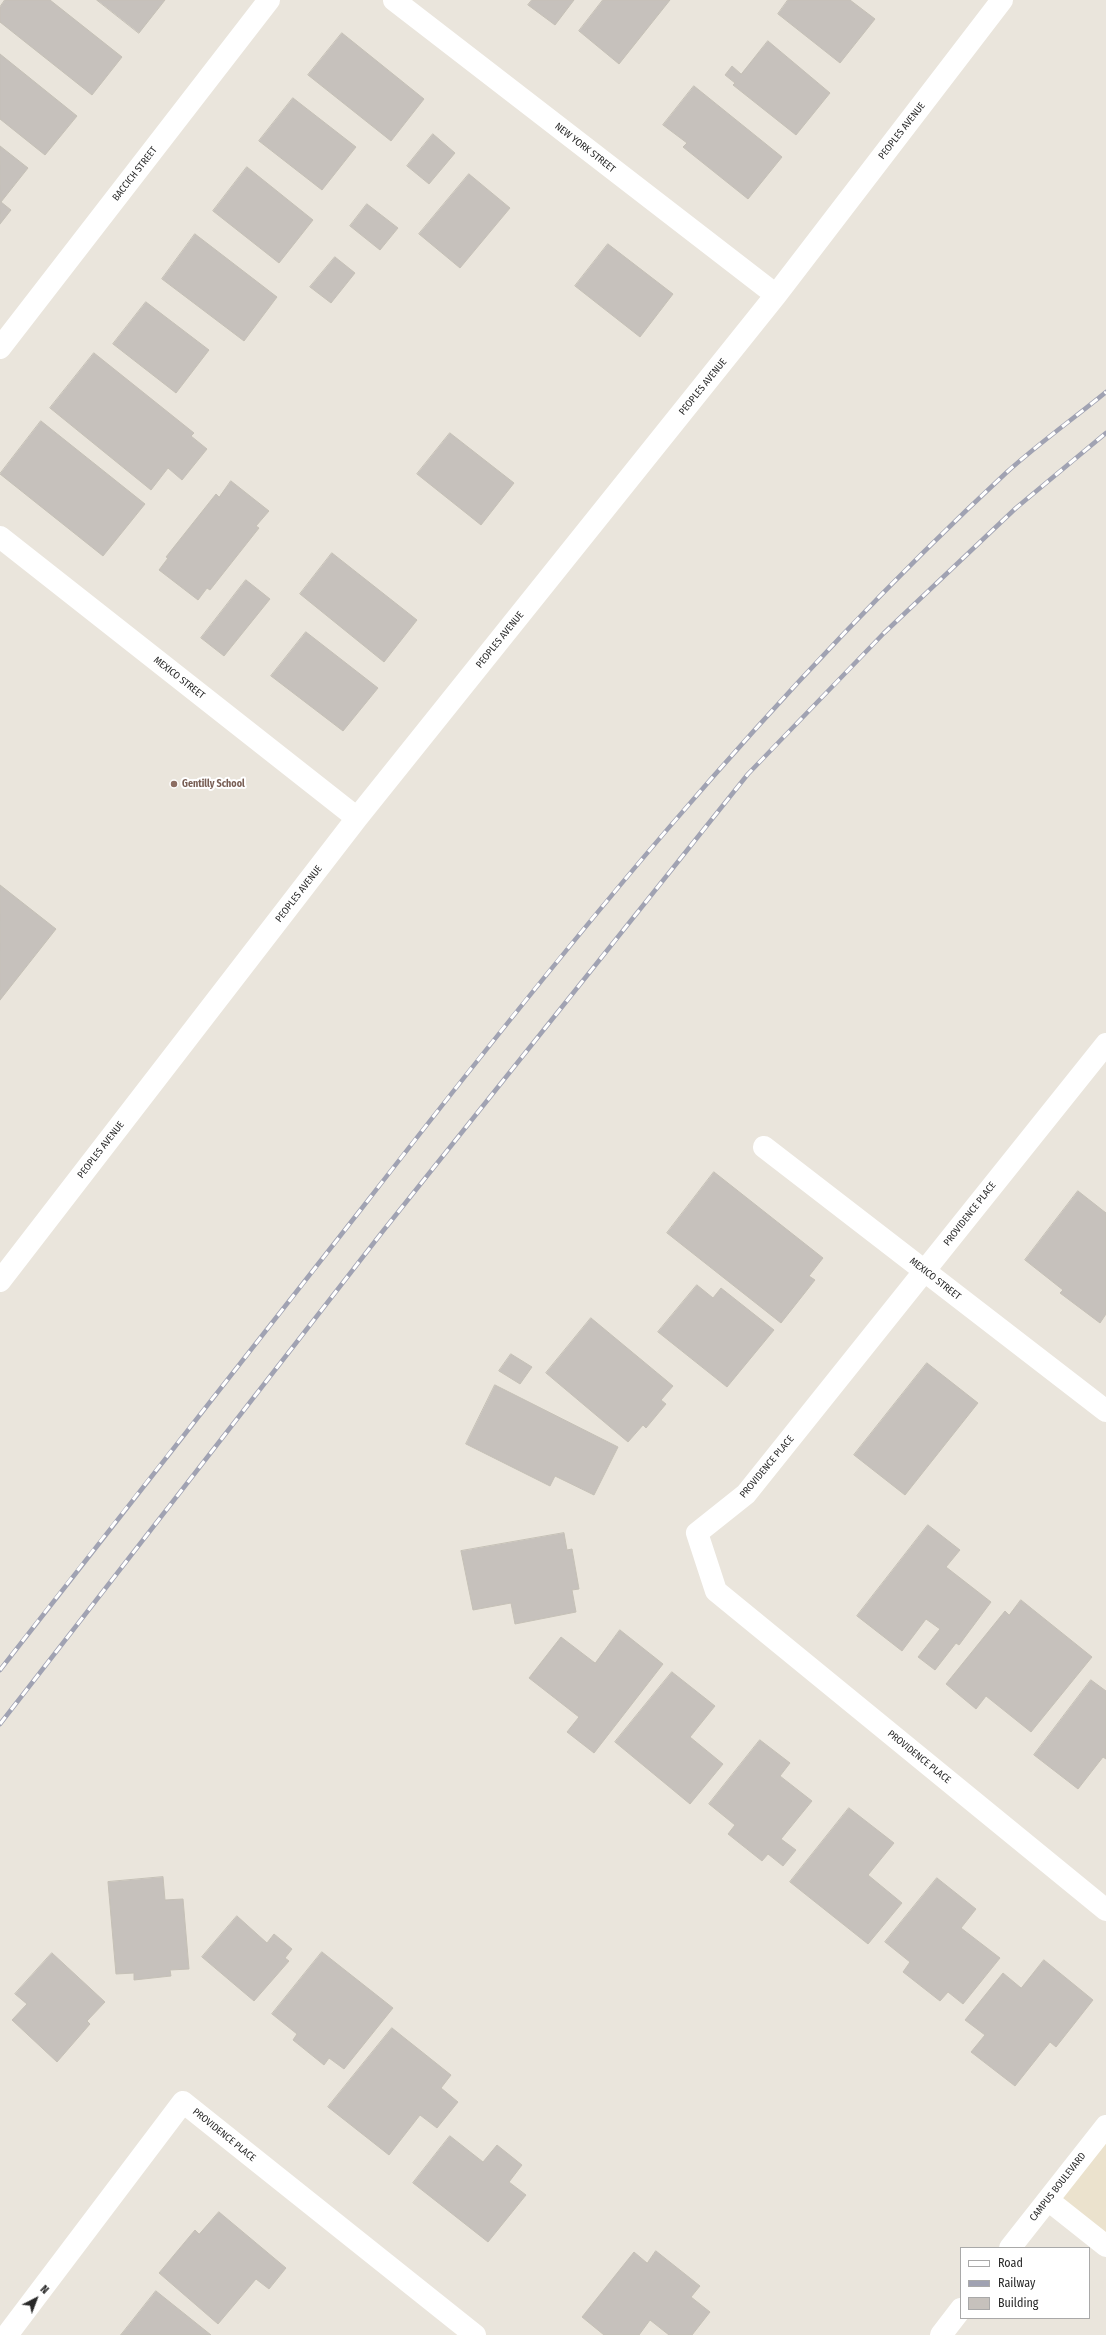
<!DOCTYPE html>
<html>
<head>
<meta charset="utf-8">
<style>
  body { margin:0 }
  #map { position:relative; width:1106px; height:2335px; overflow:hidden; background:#eae5dc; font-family:"Fira Sans Condensed",sans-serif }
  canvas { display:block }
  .legend { position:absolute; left:960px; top:2247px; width:130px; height:72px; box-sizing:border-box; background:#fff; border:1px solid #a9a9a9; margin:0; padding:5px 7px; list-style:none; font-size:12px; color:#292929 }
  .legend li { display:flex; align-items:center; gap:8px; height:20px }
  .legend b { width:20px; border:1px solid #a9a9a9 }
  .north { position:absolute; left:16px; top:2279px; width:40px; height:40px; -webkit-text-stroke:3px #fff; paint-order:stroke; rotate:42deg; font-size:11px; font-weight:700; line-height:16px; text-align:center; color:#292929 }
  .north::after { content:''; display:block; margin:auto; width:14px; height:18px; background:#292929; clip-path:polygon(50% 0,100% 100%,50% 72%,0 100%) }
</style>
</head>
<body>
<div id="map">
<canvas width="1106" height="2335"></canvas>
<ul class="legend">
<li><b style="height:5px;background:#fff"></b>Road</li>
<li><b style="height:5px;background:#a0a2b2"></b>Railway</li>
<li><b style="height:11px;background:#c6c1bc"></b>Building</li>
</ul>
<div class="north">N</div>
</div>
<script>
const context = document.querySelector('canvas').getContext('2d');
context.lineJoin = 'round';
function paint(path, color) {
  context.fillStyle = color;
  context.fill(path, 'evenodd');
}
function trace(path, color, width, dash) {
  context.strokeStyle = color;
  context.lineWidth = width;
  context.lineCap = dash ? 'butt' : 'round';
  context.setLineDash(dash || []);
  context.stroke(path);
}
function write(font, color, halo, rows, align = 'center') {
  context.font = font + ' "Fira Sans Condensed",sans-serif';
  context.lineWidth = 4;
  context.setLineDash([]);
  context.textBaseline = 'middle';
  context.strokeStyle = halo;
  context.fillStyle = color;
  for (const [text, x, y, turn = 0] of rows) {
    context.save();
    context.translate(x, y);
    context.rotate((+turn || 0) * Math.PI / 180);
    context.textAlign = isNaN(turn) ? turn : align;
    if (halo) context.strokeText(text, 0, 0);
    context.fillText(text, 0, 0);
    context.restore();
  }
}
const education = new Path2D(`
  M 1106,2125 L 1106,2246 L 1048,2200 Z`);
const building = new Path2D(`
  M 5,0 L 50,0 L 122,57 L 92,95 L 0,22 L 0,7 Z
  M 97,0 L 165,0 L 139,33 Z
  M 532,0 L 574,0 L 555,25 L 528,5 Z
  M 603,0 L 670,0 L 619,64 L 579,31 Z
  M 788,0 L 850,0 L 875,19 L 840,63 L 778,14 Z
  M 342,33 L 424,99 L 391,141 L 308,75 Z
  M 768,41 L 830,93 L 796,135 L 733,85 L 735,83 L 725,75 L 732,66 L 741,74 Z
  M 0,54 L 77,116 L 45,155 L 0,119 Z
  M 694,86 L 782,157 L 748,199 L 683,147 L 687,143 L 663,125 Z
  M 293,98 L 356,147 L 322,190 L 259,141 Z
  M 433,134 L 455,153 L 429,184 L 407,166 Z
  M 0,146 L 28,168 L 1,202 L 11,210 L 0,224 Z
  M 247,167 L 313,220 L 279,263 L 213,211 Z
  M 469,174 L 510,208 L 460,268 L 419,234 Z
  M 367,204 L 398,228 L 380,250 L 350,226 Z
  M 195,234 L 277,297 L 244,341 L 162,279 Z
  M 608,244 L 673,294 L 640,337 L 575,286 Z
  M 335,257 L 355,273 L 331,303 L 310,287 Z
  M 146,302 L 209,350 L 176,393 L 113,344 Z
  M 94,353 L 194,433 L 191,436 L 207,449 L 182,480 L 168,468 L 151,490 L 50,408 Z
  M 41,421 L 145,504 L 103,556 L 0,474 Z
  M 450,433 L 514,483 L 481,525 L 417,474 Z
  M 231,481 L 269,511 L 256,526 L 259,528 L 210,590 L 207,588 L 198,600 L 159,570 L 168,558 L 166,557 L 216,494 L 219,497 Z
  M 332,553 L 417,620 L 384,662 L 300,594 Z
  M 246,580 L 270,599 L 224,656 L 201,638 Z
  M 306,632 L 378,688 L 343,731 L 271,676 Z
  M 0,885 L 56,929 L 0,1000 Z
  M 714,1172 L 823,1258 L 809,1276 L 815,1280 L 781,1323 L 667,1233 Z
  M 1078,1191 L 1106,1213 L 1106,1314 L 1100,1323 L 1060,1293 L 1063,1290 L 1025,1260 Z
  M 697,1285 L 713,1298 L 721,1288 L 774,1330 L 727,1387 L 658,1332 Z
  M 591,1318 L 673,1386 L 661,1400 L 666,1404 L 646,1428 L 643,1425 L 628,1442 L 546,1373 Z
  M 511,1354 L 532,1367 L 520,1384 L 499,1371 Z
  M 927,1363 L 978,1403 L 905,1495 L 854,1455 Z
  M 495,1385 L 618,1447 L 594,1495 L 555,1476 L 550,1486 L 466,1444 Z
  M 928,1525 L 960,1550 L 946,1567 L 991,1602 L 959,1645 L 956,1643 L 935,1670 L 918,1657 L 940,1629 L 926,1619 L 902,1651 L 857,1616 Z
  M 564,1533 L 567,1550 L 572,1549 L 579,1589 L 572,1590 L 576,1612 L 515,1624 L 511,1603 L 473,1610 L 461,1551 Z
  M 1021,1600 L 1092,1657 L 1031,1732 L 986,1696 L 976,1709 L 946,1684 L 1005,1611 L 1009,1615 Z
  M 620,1630 L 663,1664 L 594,1753 L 567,1732 L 579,1717 L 529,1678 L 561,1637 L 595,1663 Z
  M 672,1672 L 715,1706 L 690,1737 L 723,1764 L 690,1804 L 615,1742 Z
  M 1091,1680 L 1106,1691 L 1106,1759 L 1103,1757 L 1078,1789 L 1034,1755 Z
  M 760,1740 L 790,1763 L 780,1776 L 812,1801 L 781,1839 L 796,1850 L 783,1866 L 768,1854 L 762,1861 L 728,1834 L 735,1825 L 709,1804 Z
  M 849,1808 L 894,1843 L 868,1875 L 902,1903 L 868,1944 L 790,1882 Z
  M 163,1877 L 165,1900 L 183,1899 L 189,1969 L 170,1970 L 171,1976 L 134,1980 L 134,1973 L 116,1974 L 108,1882 Z
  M 937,1878 L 976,1909 L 961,1928 L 1000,1958 L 963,2004 L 948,1992 L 940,2001 L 903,1972 L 910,1962 L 885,1942 Z
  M 237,1916 L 267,1943 L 274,1934 L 292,1949 L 285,1958 L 289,1961 L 254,2001 L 202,1957 Z
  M 322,1952 L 393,2008 L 344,2069 L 329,2058 L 324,2065 L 293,2040 L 297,2034 L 272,2014 Z
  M 52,1953 L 105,2002 L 87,2021 L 90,2024 L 57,2062 L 12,2020 L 27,2004 L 15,1994 Z
  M 1044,1960 L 1093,2000 L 1056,2047 L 1050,2042 L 1015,2086 L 971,2052 L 985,2035 L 965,2020 L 1003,1973 L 1021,1988 Z
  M 392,2028 L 451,2075 L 441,2088 L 458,2102 L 437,2128 L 420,2115 L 389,2155 L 328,2107 Z
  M 450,2136 L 483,2162 L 497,2145 L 522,2165 L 509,2182 L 526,2195 L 488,2242 L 413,2183 Z
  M 219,2212 L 286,2268 L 269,2289 L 256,2279 L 218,2324 L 159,2273 L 195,2230 L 199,2234 Z
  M 656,2251 L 700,2286 L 691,2297 L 710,2312 L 692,2335 L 669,2335 L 650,2320 L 639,2335 L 604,2335 L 582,2317 L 634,2252 L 647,2263 Z
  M 156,2291 L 211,2335 L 121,2335 Z`);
const minor = new Path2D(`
  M 394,0 L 776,295
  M 0,348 L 269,0
  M 0,537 L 357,818
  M 1106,1044 L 746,1494 L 697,1533 L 716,1591 L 1106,1910
  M 764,1147 L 1106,1411
  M 0,1281 L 357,818 L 776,295 L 1002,0
  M 1048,2200 L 1106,2246
  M 1010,2248 L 1106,2126
  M 7,2335 L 183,2102 L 475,2335
  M 941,2335 L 961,2309`);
const rail = new Path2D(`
  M 0,1670 C 120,1515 242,1362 362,1208 C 562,950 767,695 1007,472 C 1038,444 1073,419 1106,392
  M 0,1724 L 383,1231 L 748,774 L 884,633 L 1016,508 L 1106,433`);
const markers = [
  [174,784,4,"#8d6e63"]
];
const streetNames = [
  ["PEOPLES AVENUE",902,131,-52],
  ["NEW YORK STREET",585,148,38],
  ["BACCICH STREET",135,174,-52],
  ["PEOPLES AVENUE",703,387,-51],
  ["PEOPLES AVENUE",500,640,-51],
  ["MEXICO STREET",179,678,38],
  ["PEOPLES AVENUE",299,894,-52],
  ["PEOPLES AVENUE",101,1150,-52],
  ["PROVIDENCE PLACE",970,1214,-52],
  ["MEXICO STREET",935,1279,38],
  ["PROVIDENCE PLACE",767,1467,-50],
  ["PROVIDENCE PLACE",919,1757,39],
  ["PROVIDENCE PLACE",224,2135,39],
  ["CAMPUS BOULEVARD",1058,2187,-52]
];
const educationNames = [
  ["Gentilly School",182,784]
];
paint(education, '#ebe2cd');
paint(building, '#c6c1bc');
trace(building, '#c5c0b6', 1);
trace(minor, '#fff', 22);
trace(rail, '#a0a2b2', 4.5);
trace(rail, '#fff', 3, [9]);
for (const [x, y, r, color] of markers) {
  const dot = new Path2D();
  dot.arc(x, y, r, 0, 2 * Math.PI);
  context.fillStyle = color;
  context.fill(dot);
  trace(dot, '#fff', 1.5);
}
write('10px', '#292929', '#fff', streetNames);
write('bold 10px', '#785e54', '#fff', educationNames, 'left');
</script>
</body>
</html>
